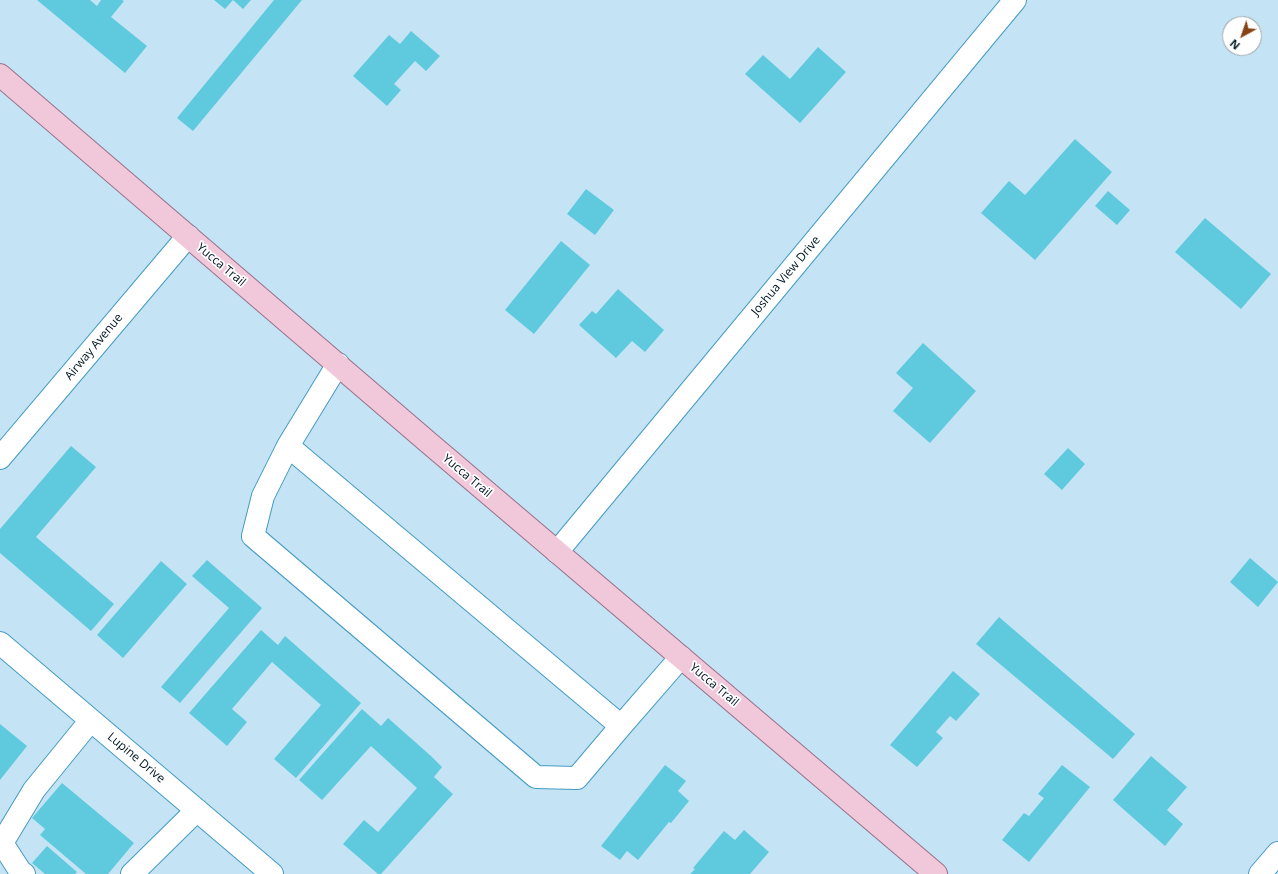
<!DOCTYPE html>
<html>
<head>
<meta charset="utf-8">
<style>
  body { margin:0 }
  #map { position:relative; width:1278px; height:874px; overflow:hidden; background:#c4e4f5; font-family:"Open Sans",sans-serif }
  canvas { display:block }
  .north { position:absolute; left:1222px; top:16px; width:40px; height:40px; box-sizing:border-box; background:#fff; border:1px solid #99a2a7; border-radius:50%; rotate:220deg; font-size:11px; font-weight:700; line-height:16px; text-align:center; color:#001722 }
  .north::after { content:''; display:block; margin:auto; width:14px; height:18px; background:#864315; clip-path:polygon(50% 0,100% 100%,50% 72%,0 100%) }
</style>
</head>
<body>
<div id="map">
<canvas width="1278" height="874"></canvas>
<div class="north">N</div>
</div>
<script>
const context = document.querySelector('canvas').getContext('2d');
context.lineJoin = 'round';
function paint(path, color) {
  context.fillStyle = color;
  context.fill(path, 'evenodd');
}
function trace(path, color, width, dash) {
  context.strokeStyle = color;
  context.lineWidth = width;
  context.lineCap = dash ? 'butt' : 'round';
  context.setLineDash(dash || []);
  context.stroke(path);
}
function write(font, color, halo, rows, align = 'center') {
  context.font = font + ' "Open Sans",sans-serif';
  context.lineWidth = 3.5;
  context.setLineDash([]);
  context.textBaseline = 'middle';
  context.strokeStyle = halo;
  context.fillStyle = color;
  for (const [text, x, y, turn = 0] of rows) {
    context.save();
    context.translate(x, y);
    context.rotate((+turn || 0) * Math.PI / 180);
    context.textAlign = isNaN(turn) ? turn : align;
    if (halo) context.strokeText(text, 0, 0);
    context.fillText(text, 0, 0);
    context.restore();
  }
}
const building = new Path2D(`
  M 37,0 L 90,0 L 97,6 L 101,0 L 122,0 L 124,1 L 111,17 L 147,46 L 125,73 Z
  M 214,0 L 233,0 L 225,9 Z
  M 233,0 L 251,0 L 243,9 Z
  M 274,0 L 302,0 L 193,131 L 177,118 Z
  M 411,31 L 440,56 L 426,71 L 415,61 L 394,84 L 401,90 L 387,106 L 353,76 L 389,35 L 400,44 Z
  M 818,47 L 846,72 L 800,123 L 745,74 L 763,55 L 790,79 Z
  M 1075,139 L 1112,172 L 1035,260 L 981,213 L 1009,181 L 1025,195 Z
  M 586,189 L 614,210 L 595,235 L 567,214 Z
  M 1108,191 L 1130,210 L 1117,225 L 1095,206 Z
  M 1205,218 L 1271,274 L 1241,309 L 1175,252 Z
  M 561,241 L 590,265 L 534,334 L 505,310 Z
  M 618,289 L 664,330 L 645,352 L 632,341 L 616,358 L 579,325 L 592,311 L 596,314 Z
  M 923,343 L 976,391 L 930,443 L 893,411 L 913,388 L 896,373 Z
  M 71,446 L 96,467 L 36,537 L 114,604 L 91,631 L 0,553 L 0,529 Z
  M 1068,448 L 1085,464 L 1062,490 L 1044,474 Z
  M 1250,558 L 1278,582 L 1258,607 L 1230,582 Z
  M 207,560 L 262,608 L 180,703 L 161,687 L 229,608 L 192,576 Z
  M 161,561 L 187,584 L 123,658 L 97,635 Z
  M 999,617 L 1135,734 L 1113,759 L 976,644 Z
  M 261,630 L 278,645 L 285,636 L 361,703 L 296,778 L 274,759 L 321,705 L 272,662 L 232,709 L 247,722 L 227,746 L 189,713 Z
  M 953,671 L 980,694 L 956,721 L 950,716 L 936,732 L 943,738 L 917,767 L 890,745 Z
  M 362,709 L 381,726 L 388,718 L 431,756 L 442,767 L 434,777 L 453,794 L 381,874 L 378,874 L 343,844 L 364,820 L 378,832 L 417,788 L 371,746 L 322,800 L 299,780 Z
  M 0,724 L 27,746 L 0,780 Z
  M 1151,756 L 1187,787 L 1167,810 L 1183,824 L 1165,846 L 1113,800 Z
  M 665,765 L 686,781 L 678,791 L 689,801 L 671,823 L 669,822 L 638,860 L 627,851 L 620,860 L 601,846 Z
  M 1062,765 L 1090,787 L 1029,862 L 1002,840 L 1024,813 L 1029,816 L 1044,798 L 1038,794 Z
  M 62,783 L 134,843 L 108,874 L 86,874 L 40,835 L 45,829 L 32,818 Z
  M 744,830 L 769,852 L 750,874 L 690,874 L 695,869 L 693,868 L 724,831 L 735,840 Z
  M 47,846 L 77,872 L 75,874 L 45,874 L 32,863 Z`);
const minor = new Path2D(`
  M 338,364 L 288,446 L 263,496 L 253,536 L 536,777 L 577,778 L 621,726 L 681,657
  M 288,446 L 621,726
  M 0,458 L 188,236
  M 557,552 L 1015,0
  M 0,643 L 272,874
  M 24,874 L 20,871 L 2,843 L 34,790 L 91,720
  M 132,874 L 197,810
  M 1260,874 L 1278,853`);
const major = new Path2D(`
  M 0,75 L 429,443 L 936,874`);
const streetNames = [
  ["Yucca Trail",221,265,40],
  ["Joshua View Drive",786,276,-50],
  ["Airway Avenue",94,347,-50],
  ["Yucca Trail",467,476,40],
  ["Yucca Trail",714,685,40],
  ["Lupine Drive",136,758,40]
];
paint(building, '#5fcadd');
trace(minor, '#449bc2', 24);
trace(major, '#967189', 24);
trace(minor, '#fff', 22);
trace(major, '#f1c7da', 22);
write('12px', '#001722', '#fff', streetNames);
</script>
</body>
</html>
